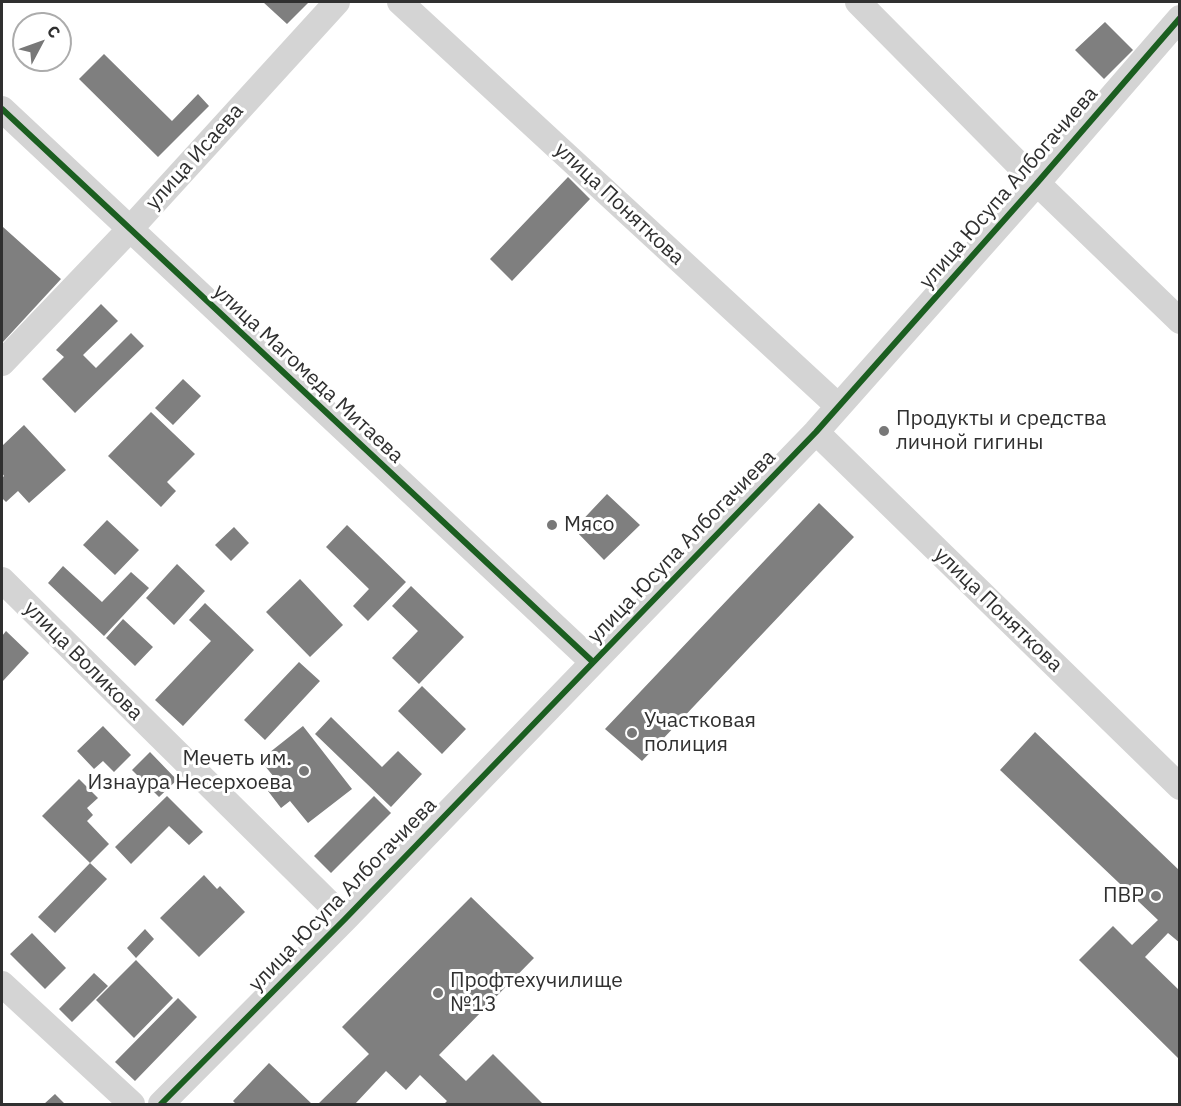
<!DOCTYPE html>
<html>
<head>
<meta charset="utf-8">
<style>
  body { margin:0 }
  #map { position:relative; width:1181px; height:1106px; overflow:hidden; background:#fff; font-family:"IBM Plex Sans",sans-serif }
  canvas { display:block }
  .frame { position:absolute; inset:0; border:3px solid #303030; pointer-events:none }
  .north { position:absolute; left:12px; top:12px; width:60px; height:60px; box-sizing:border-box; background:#fff; border:2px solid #acacac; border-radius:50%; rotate:49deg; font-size:16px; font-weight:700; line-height:24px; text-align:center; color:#303030 }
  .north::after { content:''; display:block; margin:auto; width:21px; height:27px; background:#787878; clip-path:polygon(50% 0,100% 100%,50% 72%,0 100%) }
</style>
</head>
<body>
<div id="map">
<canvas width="1181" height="1106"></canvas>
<div class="frame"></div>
<div class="north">С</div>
</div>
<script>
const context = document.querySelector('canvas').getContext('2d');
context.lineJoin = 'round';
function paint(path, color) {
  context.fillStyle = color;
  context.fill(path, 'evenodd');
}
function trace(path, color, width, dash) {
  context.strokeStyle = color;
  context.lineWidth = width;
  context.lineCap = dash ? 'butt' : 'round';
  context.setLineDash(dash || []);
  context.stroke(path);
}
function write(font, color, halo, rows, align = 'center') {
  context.font = font + ' "IBM Plex Sans",sans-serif';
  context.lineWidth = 6;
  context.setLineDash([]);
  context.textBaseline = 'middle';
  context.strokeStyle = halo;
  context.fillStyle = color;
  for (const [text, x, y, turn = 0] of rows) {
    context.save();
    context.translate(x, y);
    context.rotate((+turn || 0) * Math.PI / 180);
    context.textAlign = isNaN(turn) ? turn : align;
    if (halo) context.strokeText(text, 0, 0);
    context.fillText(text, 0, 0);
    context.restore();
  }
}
const building = new Path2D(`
  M 263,2 L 309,2 L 287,24 Z
  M 1105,22 L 1133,50 L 1104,79 L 1075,50 Z
  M 104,54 L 172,121 L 198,94 L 209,106 L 158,157 L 79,79 Z
  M 568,177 L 590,199 L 512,281 L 490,259 Z
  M 3,227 L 61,279 L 2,343 L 2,229 Z
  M 101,304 L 118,321 L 83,355 L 96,368 L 131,333 L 144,346 L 75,413 L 42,379 L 64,357 L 56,350 Z
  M 183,379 L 201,396 L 173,425 L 155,408 Z
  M 151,412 L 195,454 L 167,482 L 176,491 L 161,507 L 108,456 Z
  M 24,425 L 66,470 L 29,503 L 18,491 L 6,502 L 2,498 L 2,478 L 4,476 L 2,473 L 2,446 Z
  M 607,494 L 640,525 L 604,560 L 574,529 Z
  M 819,503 L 854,537 L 642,761 L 605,729 Z
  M 107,520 L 139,550 L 115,575 L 83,545 Z
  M 347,525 L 406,582 L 368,621 L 353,606 L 369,589 L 326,547 Z
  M 234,527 L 249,543 L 231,561 L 215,545 Z
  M 177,564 L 205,591 L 174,625 L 146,598 Z
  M 63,566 L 102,602 L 131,572 L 149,588 L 104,636 L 48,583 Z
  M 300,579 L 343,625 L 310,657 L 266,612 Z
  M 411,586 L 464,637 L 419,684 L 392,658 L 418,631 L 392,606 Z
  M 205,603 L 254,650 L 183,726 L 155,700 L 211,641 L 189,620 Z
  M 123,619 L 153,647 L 135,666 L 106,638 Z
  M 6,631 L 29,653 L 2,682 L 2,636 Z
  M 299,662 L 320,681 L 265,740 L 244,720 Z
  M 422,686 L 466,729 L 442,754 L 398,711 Z
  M 331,717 L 382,767 L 398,751 L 422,774 L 391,807 L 315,734 Z
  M 103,726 L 131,755 L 114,772 L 103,761 L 94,769 L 77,751 Z
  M 303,726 L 352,789 L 308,823 L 290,801 L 281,808 L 268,791 L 279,783 L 260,760 Z
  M 1035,732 L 1180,871 L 1180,943 L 1168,933 L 1145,957 L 1180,991 L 1180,1060 L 1079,960 L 1113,926 L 1132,945 L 1158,920 L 1000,770 Z
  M 150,752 L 177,780 L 159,797 L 132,770 Z
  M 79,779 L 98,798 L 87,808 L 93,815 L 87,821 L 109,844 L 90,863 L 42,816 Z
  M 167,796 L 203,832 L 189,845 L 169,826 L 131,864 L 115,847 Z
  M 374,796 L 391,813 L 331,873 L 314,856 Z
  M 90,863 L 107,879 L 55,933 L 38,917 Z
  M 204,875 L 217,889 L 220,886 L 245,912 L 199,957 L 160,918 Z
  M 471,897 L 534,958 L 439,1055 L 466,1081 L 493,1054 L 543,1104 L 444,1104 L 447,1101 L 420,1075 L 406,1090 L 386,1071 L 355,1104 L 318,1104 L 369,1054 L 342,1027 Z
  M 145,929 L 154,939 L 136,958 L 127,948 Z
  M 32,933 L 66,968 L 45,989 L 10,954 Z
  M 136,960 L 173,998 L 134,1038 L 96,1000 Z
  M 94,973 L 108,986 L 72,1022 L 59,1009 Z
  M 178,998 L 197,1017 L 135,1081 L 115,1062 Z
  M 269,1063 L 312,1104 L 236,1104 L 233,1101 Z
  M 55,1094 L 65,1104 L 44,1104 Z`);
const minor = new Path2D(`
  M 400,2 L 838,406
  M 858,2 L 1037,183 L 1180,321
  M 2,109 L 593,662
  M 2,363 L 130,229 L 337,2
  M 816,432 L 1180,787
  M 2,580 L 345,919
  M 2,984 L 132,1104
  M 161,1104 L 345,919 L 816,432 L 1037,183 L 1180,18`);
const cycleway = new Path2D(`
  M 2,109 L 593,662
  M 161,1104 L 345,919 L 816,432 L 1037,183 L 1180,18`);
const markers = [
  [884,431,6,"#787878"],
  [552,525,6,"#787878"],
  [632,733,6,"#787878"],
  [304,771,6,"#787878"],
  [1156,896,6,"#787878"],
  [438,993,6,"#787878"]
];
const streetNames = [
  ["улица Исаева",195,157,-48],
  ["улица Юсупа Албогачиева",1009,188,-49],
  ["улица Поняткова",619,204,43],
  ["улица Магомеда Митаева",308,374,43],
  ["улица Юсупа Албогачиева",682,547,-46],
  ["улица Поняткова",998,610,44],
  ["улица Воликова",83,661,45],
  ["улица Юсупа Албогачиева",343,895,-46]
];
const poiNames = [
  ["Продукты и средства",896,419],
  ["личной гигины",896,443],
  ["Мясо",564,525],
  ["Участковая",644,721],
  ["полиция",644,745],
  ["Мечеть им.",292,759,"right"],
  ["Изнаура Несерхоева",292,783,"right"],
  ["ПВР",1144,896,"right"],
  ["Профтехучилище",450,981],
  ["№13",450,1005]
];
paint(building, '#7f7f7f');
trace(minor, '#d4d4d4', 26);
trace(cycleway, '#1b5e20', 6);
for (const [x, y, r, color] of markers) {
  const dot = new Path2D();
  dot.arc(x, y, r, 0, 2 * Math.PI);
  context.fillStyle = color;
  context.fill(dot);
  trace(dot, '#fff', 2);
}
write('21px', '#303030', '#fff', streetNames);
write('21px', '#303030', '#fff', poiNames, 'left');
</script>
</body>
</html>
